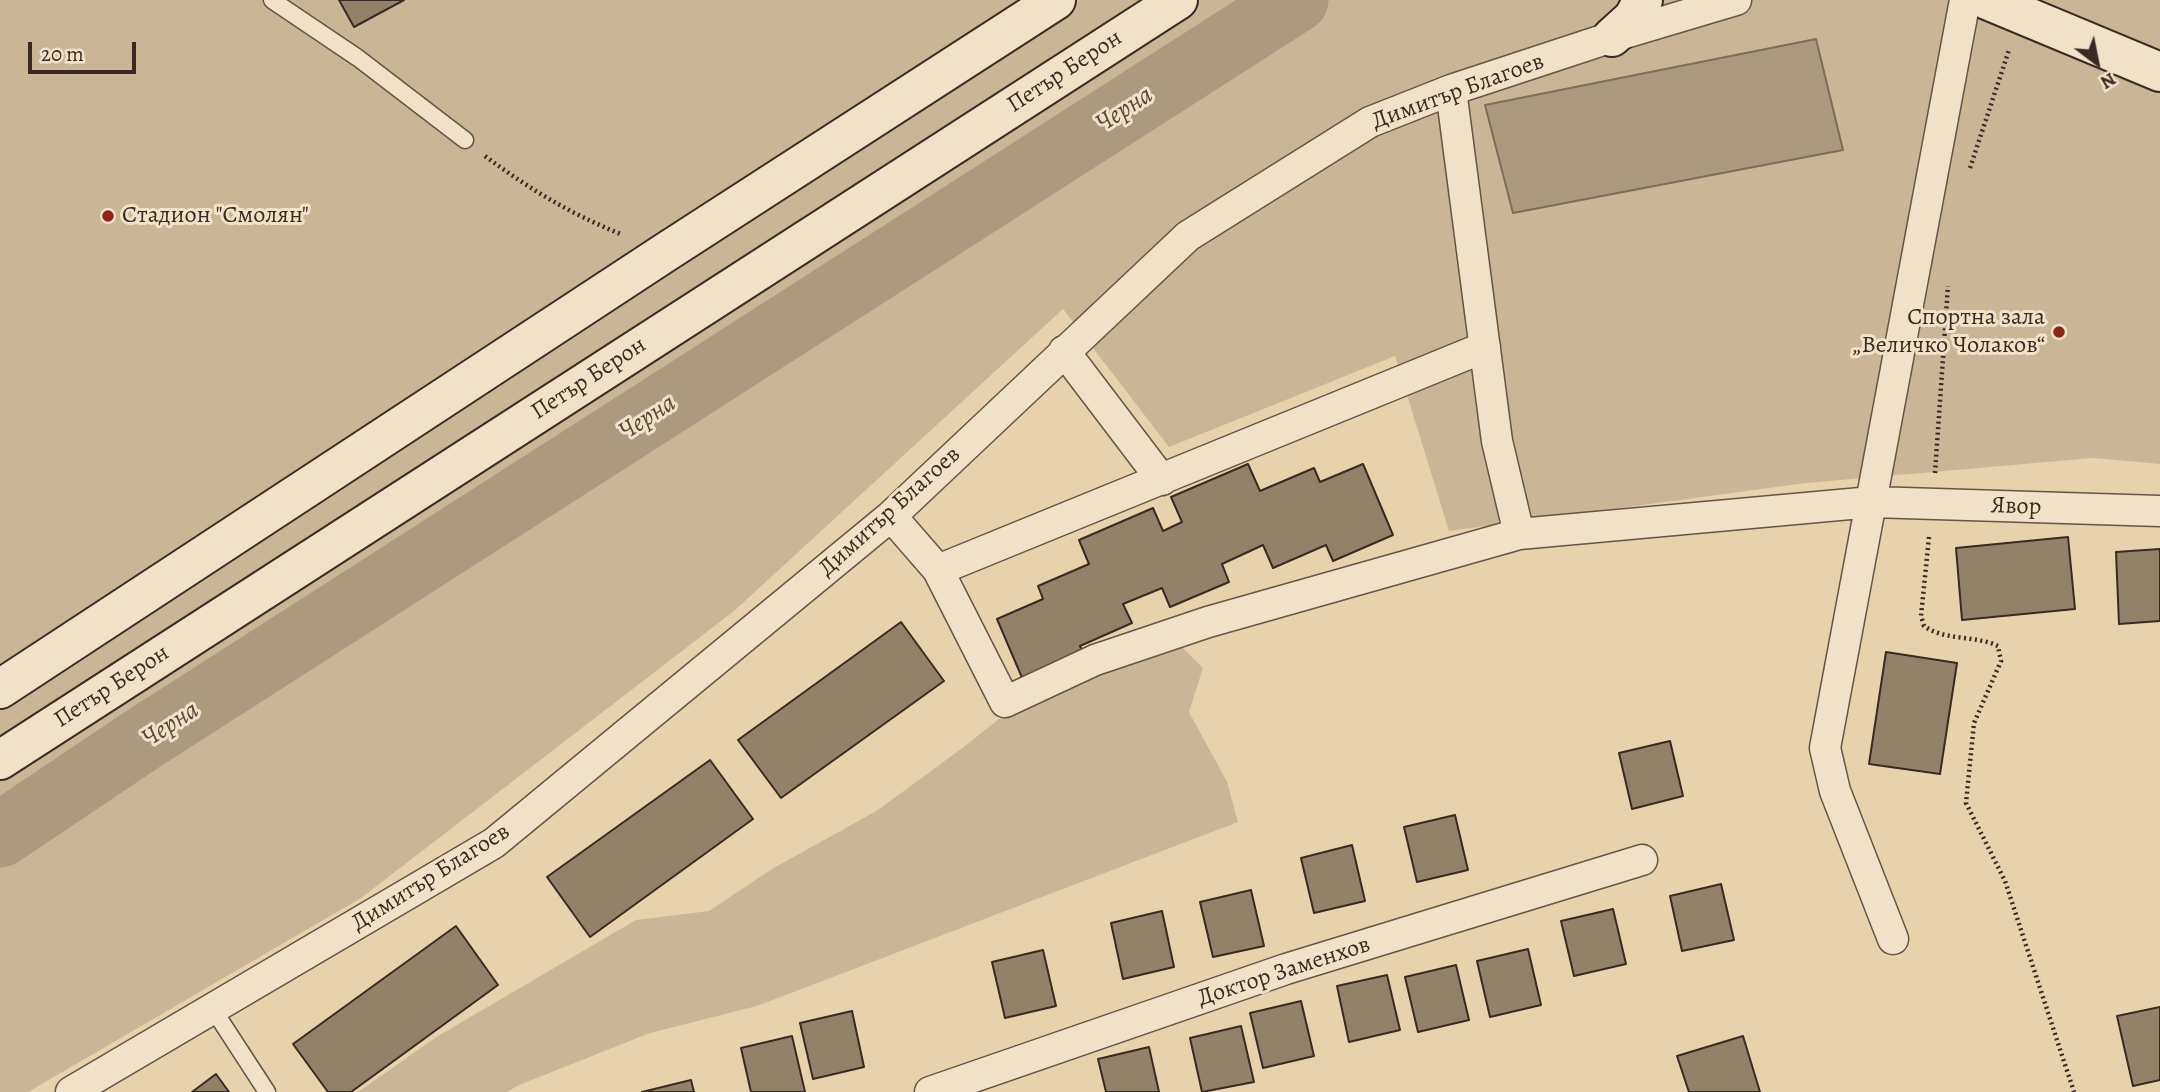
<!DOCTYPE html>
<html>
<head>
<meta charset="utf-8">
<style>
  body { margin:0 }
  #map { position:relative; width:2160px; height:1092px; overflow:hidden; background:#e6d3ac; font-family:Alegreya,serif }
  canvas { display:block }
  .north { position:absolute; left:2062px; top:28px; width:70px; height:70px; -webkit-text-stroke:5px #efe2c9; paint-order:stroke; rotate:148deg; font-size:19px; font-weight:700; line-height:28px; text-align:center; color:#392b23 }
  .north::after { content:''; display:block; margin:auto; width:24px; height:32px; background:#392b23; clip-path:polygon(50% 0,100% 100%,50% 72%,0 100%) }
  .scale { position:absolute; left:28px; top:42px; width:108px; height:32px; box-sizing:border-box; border:4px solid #392b23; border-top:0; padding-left:9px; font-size:21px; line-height:24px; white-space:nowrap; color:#392b23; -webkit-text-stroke:5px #efe2c9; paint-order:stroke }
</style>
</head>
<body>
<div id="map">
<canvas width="2160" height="1092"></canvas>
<div class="north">N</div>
<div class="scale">20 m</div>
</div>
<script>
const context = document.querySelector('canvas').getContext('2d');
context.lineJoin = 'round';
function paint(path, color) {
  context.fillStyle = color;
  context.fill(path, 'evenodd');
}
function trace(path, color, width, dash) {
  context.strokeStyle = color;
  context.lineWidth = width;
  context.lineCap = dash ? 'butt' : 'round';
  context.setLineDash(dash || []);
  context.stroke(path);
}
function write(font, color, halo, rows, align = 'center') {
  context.font = font + ' Alegreya,serif';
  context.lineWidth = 6;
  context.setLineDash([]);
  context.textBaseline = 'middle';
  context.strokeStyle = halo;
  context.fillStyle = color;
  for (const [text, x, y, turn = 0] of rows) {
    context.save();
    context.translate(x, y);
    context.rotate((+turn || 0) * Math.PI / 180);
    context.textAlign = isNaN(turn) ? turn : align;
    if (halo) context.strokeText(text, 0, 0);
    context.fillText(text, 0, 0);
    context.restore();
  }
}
const green = new Path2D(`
  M 0,0 L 2160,0 L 2160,464 L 2093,458 L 1806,483 L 1449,531 L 1395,356 L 1169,447 L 1063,309 L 734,611 L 361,898 L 28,1092 L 0,1092 Z
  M 1168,633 L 1203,668 L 1189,712 L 1227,782 L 1238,822 L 757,1006 L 650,1033 L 519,1085 L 507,1092 L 358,1092 L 438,1036 L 636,920 L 709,911 L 772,869 L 878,810 L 965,746 L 1033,692 Z`);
const water = new Path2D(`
  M 1816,39 L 1843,150 L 1513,213 L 1485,105 Z`);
const river = new Path2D(`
  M 0,835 L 143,739 L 1296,0`);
const building = new Path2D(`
  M 339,0 L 404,0 L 354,27 Z
  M 1248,464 L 1260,491 L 1314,468 L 1320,482 L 1363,464 L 1393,535 L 1333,561 L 1326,545 L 1273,568 L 1263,545 L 1222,564 L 1229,582 L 1170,607 L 1162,588 L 1123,604 L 1132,623 L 1080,646 L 1086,660 L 1026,687 L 997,619 L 1043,599 L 1038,586 L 1089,564 L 1079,540 L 1153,508 L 1163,531 L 1182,522 L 1171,497 Z
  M 2068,537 L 2075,609 L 1962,620 L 1956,548 Z
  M 2160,549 L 2160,621 L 2119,624 L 2116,552 Z
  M 901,622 L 944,681 L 781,798 L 738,740 Z
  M 1886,652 L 1957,663 L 1940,774 L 1869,764 Z
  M 1670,741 L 1683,796 L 1632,809 L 1619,753 Z
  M 710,760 L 753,819 L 590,937 L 547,877 Z
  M 1455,815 L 1468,870 L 1417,882 L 1404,827 Z
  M 1352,845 L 1365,901 L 1314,913 L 1301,858 Z
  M 1721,884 L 1734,940 L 1682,951 L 1670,896 Z
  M 1251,890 L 1264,946 L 1213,957 L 1200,902 Z
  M 1613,909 L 1626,964 L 1574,976 L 1561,921 Z
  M 1162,911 L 1174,967 L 1123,979 L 1111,923 Z
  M 456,926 L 498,985 L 351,1092 L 328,1092 L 293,1044 Z
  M 1528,949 L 1541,1005 L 1490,1017 L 1477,961 Z
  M 1043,950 L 1056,1006 L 1005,1018 L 992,962 Z
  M 1456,965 L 1469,1020 L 1418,1032 L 1405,977 Z
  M 1387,975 L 1400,1030 L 1349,1042 L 1337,986 Z
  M 1301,1001 L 1314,1056 L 1263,1068 L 1250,1013 Z
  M 2160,1007 L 2160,1080 L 2133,1086 L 2117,1016 Z
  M 852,1011 L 864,1067 L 813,1079 L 800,1023 Z
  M 1241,1026 L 1254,1082 L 1202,1092 L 1190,1038 Z
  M 792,1036 L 805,1092 L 751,1092 L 741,1048 Z
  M 1743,1036 L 1760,1092 L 1689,1092 L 1677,1056 Z
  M 1149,1047 L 1159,1092 L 1106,1092 L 1098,1059 Z
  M 216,1074 L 229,1092 L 192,1092 Z
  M 691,1080 L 694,1092 L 642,1092 Z`);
const path = new Path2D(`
  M 485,156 C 531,190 569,213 623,235
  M 1970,168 L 2009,50
  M 1935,473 L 1948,286
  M 1929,537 L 1921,616 L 1924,626 C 1945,641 1975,635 1998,646 L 2001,661 L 1974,723 L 1966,803 L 2005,881 L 2074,1092`);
const lane = new Path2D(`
  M 272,0 L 358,58 L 465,140
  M 213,1009 L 267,1092`);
const street = new Path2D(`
  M 1451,90 L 1497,441 L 1519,534
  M 1064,351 L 1162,480
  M 891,516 L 938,570 L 1005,702 L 1095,660 L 1208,622 L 1519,534 L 1872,502 L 2160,511
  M 938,570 L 1485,347
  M 1893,939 L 1835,791 L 1825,748 L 1965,0
  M 71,1092 L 494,843 L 891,516 L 1188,236 L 1370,122 L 1451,90 L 1612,37 L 1736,0
  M 930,1092 L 1286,969 L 1642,860`);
const secondary = new Path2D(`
  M 1987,0 L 2160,72
  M 1612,37 L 1633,18 L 1643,0
  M 0,689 L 666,252 L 1056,0
  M 0,760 L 1178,0`);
const markers = [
  [108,216,7,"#8f2418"],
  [2059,332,7,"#8f2418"]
];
const streetNames = [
  ["Петър Берон",1065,72,-33],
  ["Димитър Благоев",1458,92,-20],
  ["Петър Берон",589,379,-33],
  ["Явор",2016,507,2],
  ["Димитър Благоев",890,512,-42],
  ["Петър Берон",112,687,-33],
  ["Димитър Благоев",431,878,-32],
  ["Доктор Заменхов",1284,972,-18]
];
const poiNames = [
  ["Стадион \"Смолян\"",122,216],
  ["Спортна зала",2045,318,"right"],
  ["„Величко Чолаков“",2045,346,"right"]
];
const waterNames = [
  ["Черна",1125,110,-33],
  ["Черна",648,418,-33],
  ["Черна",171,725,-33]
];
paint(green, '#c9b695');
paint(water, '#ab9a7d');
trace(water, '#7d6e59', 2);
trace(river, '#ab9a7d', 65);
paint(building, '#93826a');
trace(building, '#392b23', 2);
trace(lane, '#645545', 19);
trace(street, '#645545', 33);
trace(secondary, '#392b23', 42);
trace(path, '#392b23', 4.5, [2, 3.5]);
trace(lane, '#efe2c9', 16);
trace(street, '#efe2c9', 30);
trace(secondary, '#efe2c9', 38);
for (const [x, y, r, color] of markers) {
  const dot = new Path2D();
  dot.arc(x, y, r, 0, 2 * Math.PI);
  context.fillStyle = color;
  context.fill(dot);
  trace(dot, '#efe2c9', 2.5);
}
write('24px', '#392b23', '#efe2c9', streetNames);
write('24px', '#392b23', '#efe2c9', poiNames, 'left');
write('italic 26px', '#56473a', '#efe2c9', waterNames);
</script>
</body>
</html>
